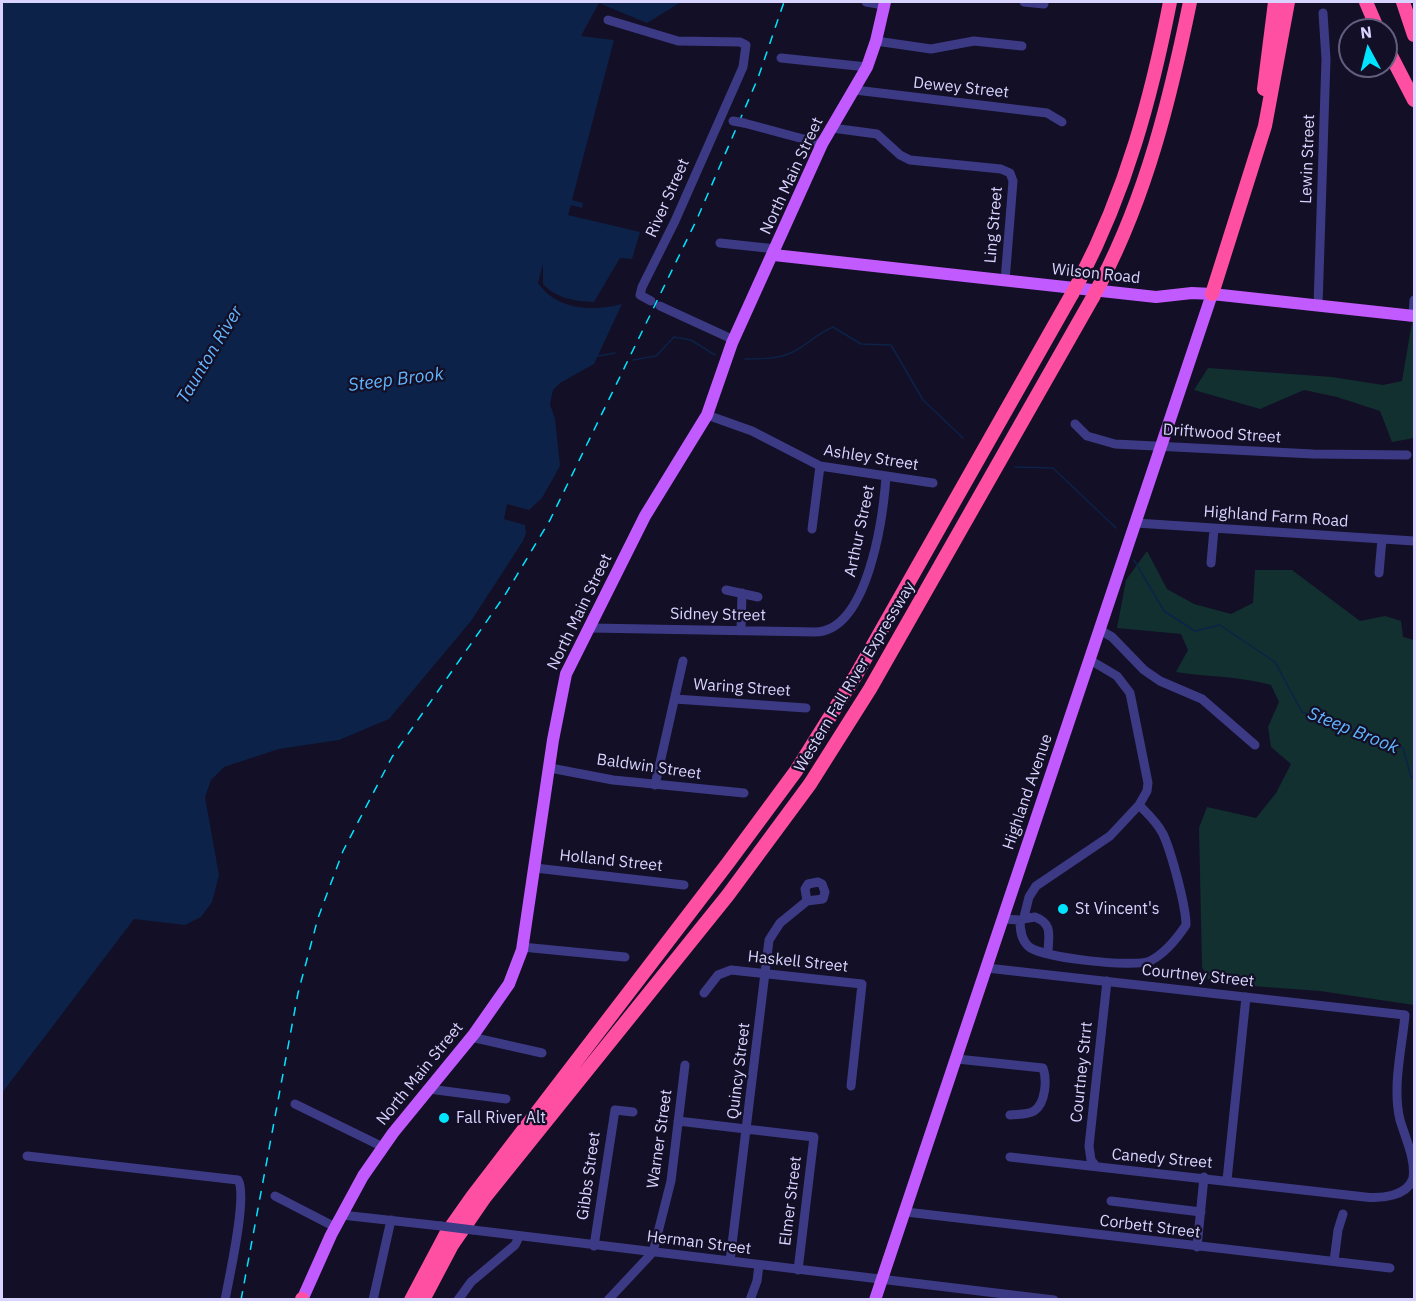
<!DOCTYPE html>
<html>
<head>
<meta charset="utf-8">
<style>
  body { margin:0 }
  #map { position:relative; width:1416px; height:1301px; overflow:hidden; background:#130f26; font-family:"IBM Plex Sans",sans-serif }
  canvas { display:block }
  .frame { position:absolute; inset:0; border:3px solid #d9d4ff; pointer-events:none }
  .north { position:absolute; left:1338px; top:18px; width:60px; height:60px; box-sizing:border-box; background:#130f26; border:2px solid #625e7d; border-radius:50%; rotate:353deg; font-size:16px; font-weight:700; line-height:24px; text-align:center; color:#d9d4ff }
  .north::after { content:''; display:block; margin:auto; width:21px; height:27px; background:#00e5ff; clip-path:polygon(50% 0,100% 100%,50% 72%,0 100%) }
</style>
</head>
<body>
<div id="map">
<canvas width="1416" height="1301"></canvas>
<div class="frame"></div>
<div class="north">N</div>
</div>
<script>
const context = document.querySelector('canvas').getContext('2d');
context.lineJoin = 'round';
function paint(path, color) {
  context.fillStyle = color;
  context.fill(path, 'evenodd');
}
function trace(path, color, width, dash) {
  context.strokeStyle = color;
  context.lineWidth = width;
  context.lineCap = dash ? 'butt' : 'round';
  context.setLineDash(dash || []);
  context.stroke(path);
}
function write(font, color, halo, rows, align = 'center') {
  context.font = font + ' "IBM Plex Sans",sans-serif';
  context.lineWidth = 4.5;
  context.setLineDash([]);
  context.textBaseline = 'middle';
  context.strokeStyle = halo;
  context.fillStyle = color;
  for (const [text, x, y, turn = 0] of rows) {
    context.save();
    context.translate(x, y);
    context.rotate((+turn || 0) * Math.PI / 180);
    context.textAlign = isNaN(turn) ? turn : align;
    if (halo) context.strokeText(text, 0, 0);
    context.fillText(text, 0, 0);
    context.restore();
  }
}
const green = new Path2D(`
  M 1412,322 L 1414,323 L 1414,438 L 1392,442 L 1380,411 L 1337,397 L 1304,390 L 1260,409 L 1194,390 L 1208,368 L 1332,377 L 1383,385 L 1402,381 Z
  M 1147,551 L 1167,589 L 1194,604 L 1231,614 L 1253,603 L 1255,570 L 1292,570 L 1360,621 L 1385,616 L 1401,621 L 1403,637 L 1414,640 L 1414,1005 L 1320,991 L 1210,983 L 1202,967 L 1199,828 L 1207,807 L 1256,818 L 1276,793 L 1291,764 L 1271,747 L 1268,727 L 1279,702 L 1271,685 C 1239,676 1208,677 1176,672 L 1188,650 L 1181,634 L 1117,628 L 1126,580 Z`);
const water = new Path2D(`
  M 2,2 L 681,2 L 647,23 L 599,3 L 581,36 L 614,40 L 572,200 L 583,203 L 582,208 L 571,205 L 568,215 L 640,232 L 632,259 L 620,258 L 594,302 C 575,301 557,299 543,284 L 543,264 L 538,283 C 557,310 592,312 622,304 L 594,364 L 560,383 L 553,390 L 550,404 L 555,419 L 560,466 L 542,498 L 529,510 L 507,504 L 504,519 L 525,525 L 526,533 L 523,541 L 471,621 L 389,719 L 339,740 L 279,749 L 224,767 L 211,780 L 205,797 L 219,875 L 212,902 L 201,917 L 185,925 L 134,919 L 2,1093 Z`);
const stream = new Path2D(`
  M 598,356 L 615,353
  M 745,359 C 760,359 775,359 788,354 C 804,349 815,334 833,327 L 861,344 L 891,345 L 923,400 L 963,438
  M 633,360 L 656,356 L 674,337 L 691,340 L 715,355
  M 1015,467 L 1053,468 L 1116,528
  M 1134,560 L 1164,611 L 1195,631 L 1220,625 L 1275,662 L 1302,712 L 1403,748 L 1411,777 L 1414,778`);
const minor = new Path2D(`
  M 866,2 L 884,5
  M 1024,2 L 1044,4
  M 608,20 L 678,41 L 740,42 L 746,45 L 743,67 L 675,221 L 642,287 L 640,295 L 651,301
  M 876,41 L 931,49 L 974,41 L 1022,46
  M 781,58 L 867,67
  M 855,90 L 1047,113 L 1062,122
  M 744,123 L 822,144
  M 832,128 L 877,134 L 900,155 L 910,160 L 1001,169 L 1010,173 L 1013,181 L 1005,281
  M 720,243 L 776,249
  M 660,306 L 734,340
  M 1318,306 L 1326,59 L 1323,13
  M 1413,316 L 1414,300
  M 707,415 L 752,431 L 820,466 L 933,483
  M 1075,424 L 1087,436 L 1115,444 L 1313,454 L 1407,455
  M 1136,523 L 1414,541
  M 812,529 L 820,466
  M 1211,563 L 1214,529
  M 1379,573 L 1382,539
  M 726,590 L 758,597
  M 591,628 L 815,632 C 868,631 883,518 886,477
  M 1100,630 L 1112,637 L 1144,670 L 1160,681 L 1202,699 L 1255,745
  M 741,631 L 742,593
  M 675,699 L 806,708
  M 550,768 L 613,780 L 744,793
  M 655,785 L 683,661
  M 535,868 L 684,885
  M 1024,917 L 1029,897 L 1036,886 L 1110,836 L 1139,805
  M 1003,919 L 1020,920 C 1020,930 1021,939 1028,946 C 1040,958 1135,968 1150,961 C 1164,954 1178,937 1186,925 C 1186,906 1171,851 1163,834 C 1157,822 1148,814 1139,805 L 1147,791 L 1148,783 L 1130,693 L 1117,676 L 1090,660
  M 1023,919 L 1035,917 C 1054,924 1048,937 1048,953
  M 522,947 L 625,957
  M 987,968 L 1405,1015 C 1402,1048 1392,1087 1400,1120 C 1405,1137 1416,1160 1413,1178 C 1408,1196 1381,1199 1365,1197 L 1010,1157
  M 704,993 L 718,975 L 731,970 L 862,984 L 851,1086
  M 471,1037 L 542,1053
  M 957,1059 L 1043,1068 C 1047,1079 1046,1103 1034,1111 C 1028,1115 1017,1114 1010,1115
  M 429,1089 L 506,1099
  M 295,1104 L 383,1147
  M 678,1121 L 814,1137 L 798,1270
  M 27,1156 L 238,1180 C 248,1195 229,1278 225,1300
  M 1095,1165 L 1091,1160 L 1089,1146 L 1107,981
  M 1227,1180 L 1246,997
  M 275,1196 L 335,1227
  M 1111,1201 L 1201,1212
  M 906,1212 L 1390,1268
  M 342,1215 L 441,1226
  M 473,1230 L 1054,1300
  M 594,1246 L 615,1110 L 633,1112
  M 1197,1247 L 1204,1177
  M 730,1261 L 769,940 L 780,923 L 807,901 L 805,889 L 808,884 L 818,882 L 822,884 L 825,892 L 823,899 L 807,901
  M 1334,1261 L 1338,1230 L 1343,1214
  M 373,1300 L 391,1220
  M 458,1300 L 471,1282 L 515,1245 L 519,1237
  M 608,1300 L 653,1252 L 671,1181 L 685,1065
  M 750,1300 L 757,1281 L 759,1265`);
const major = new Path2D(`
  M 774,255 L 1156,297 L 1192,293 L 1212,294 L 1414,316
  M 302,1300 L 331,1235 L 363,1176 L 393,1133 L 474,1034 L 509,984 L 522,950 L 553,740 L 566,674 L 645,516 L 707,415 L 732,343 L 822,144 L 867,67 L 876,41 L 885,2
  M 875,1300 L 1212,294`);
const highway = new Path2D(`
  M 1366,2 L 1378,30
  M 1403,2 L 1414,35
  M 1386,46 L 1414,100
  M 1264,89 L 1275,2
  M 1080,279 C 1126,190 1151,99 1170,2
  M 1101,282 C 1147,193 1170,99 1190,2
  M 1212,294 L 1265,126 L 1288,2
  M 302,1299 L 302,1300
  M 411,1300 L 446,1234 L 472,1197 L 728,863 L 796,771 L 856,675 L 1072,294
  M 423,1300 L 452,1245 L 485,1197 L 728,895 L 810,784 L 870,689 L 1093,297`);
const rail = new Path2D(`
  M 241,1300 L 298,993 L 318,918 L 343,851 L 392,757 L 505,595 L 550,520 L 697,219 L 758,78 L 784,2`);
const minorBridge = new Path2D(`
  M 733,121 L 744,123
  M 441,1226 L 473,1230`);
const highwayBridge = new Path2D(`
  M 1072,294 L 1080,279
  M 1093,297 L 1101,282`);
const markers = [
  [1063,909,6,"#00e5ff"],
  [444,1118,6,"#00e5ff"]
];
const streetNames = [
  ["Dewey Street",961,88,6],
  ["Lewin Street",1308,159,-88],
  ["North Main Street",792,176,-65],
  ["River Street",668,198,-66],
  ["Ling Street",994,225,-85],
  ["Wilson Road",1096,274,6],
  ["Driftwood Street",1222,434,4],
  ["Ashley Street",871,458,9],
  ["Highland Farm Road",1276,517,4],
  ["Arthur Street",860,531,-78],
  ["North Main Street",580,612,-64],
  ["Sidney Street",718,615,1],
  ["Western Fall River Expressway",855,677,-59],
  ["Waring Street",742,688,4],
  ["Baldwin Street",649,767,8],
  ["Highland Avenue",1028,792,-71],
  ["Holland Street",611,861,6],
  ["Haskell Street",798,962,6],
  ["Courtney Street",1198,976,6],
  ["Quincy Street",739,1071,-83],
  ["Courtney Strrt",1082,1072,-84],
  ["North Main Street",420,1074,-51],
  ["Warner Street",660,1139,-82],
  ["Canedy Street",1162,1159,5],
  ["Gibbs Street",589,1176,-82],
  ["Elmer Street",791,1201,-83],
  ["Corbett Street",1150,1227,7],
  ["Herman Street",699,1243,7]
];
const poiNames = [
  ["St Vincent's",1075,909],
  ["Fall River Alt",456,1118]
];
const waterNames = [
  ["Taunton River",210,355,-59],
  ["Steep Brook",396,380,-7],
  ["Steep Brook",1353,731,22]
];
paint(green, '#12302f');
paint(water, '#0c2248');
trace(stream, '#0c2248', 1.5);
trace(minor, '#3d3a85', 9);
trace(major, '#c25bff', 12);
trace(highway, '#ff4fa3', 14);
trace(rail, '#00e5ff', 1.5, [9, 8]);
trace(minorBridge, '#3d3a85', 9);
trace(highwayBridge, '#ff4fa3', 14);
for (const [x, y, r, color] of markers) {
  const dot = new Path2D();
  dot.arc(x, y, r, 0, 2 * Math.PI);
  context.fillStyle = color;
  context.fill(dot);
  trace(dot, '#130f26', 2);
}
write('16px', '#d9d4ff', '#130f26', streetNames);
write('16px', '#d9d4ff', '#130f26', poiNames, 'left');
write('italic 18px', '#62b6ff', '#130f26', waterNames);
</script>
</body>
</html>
